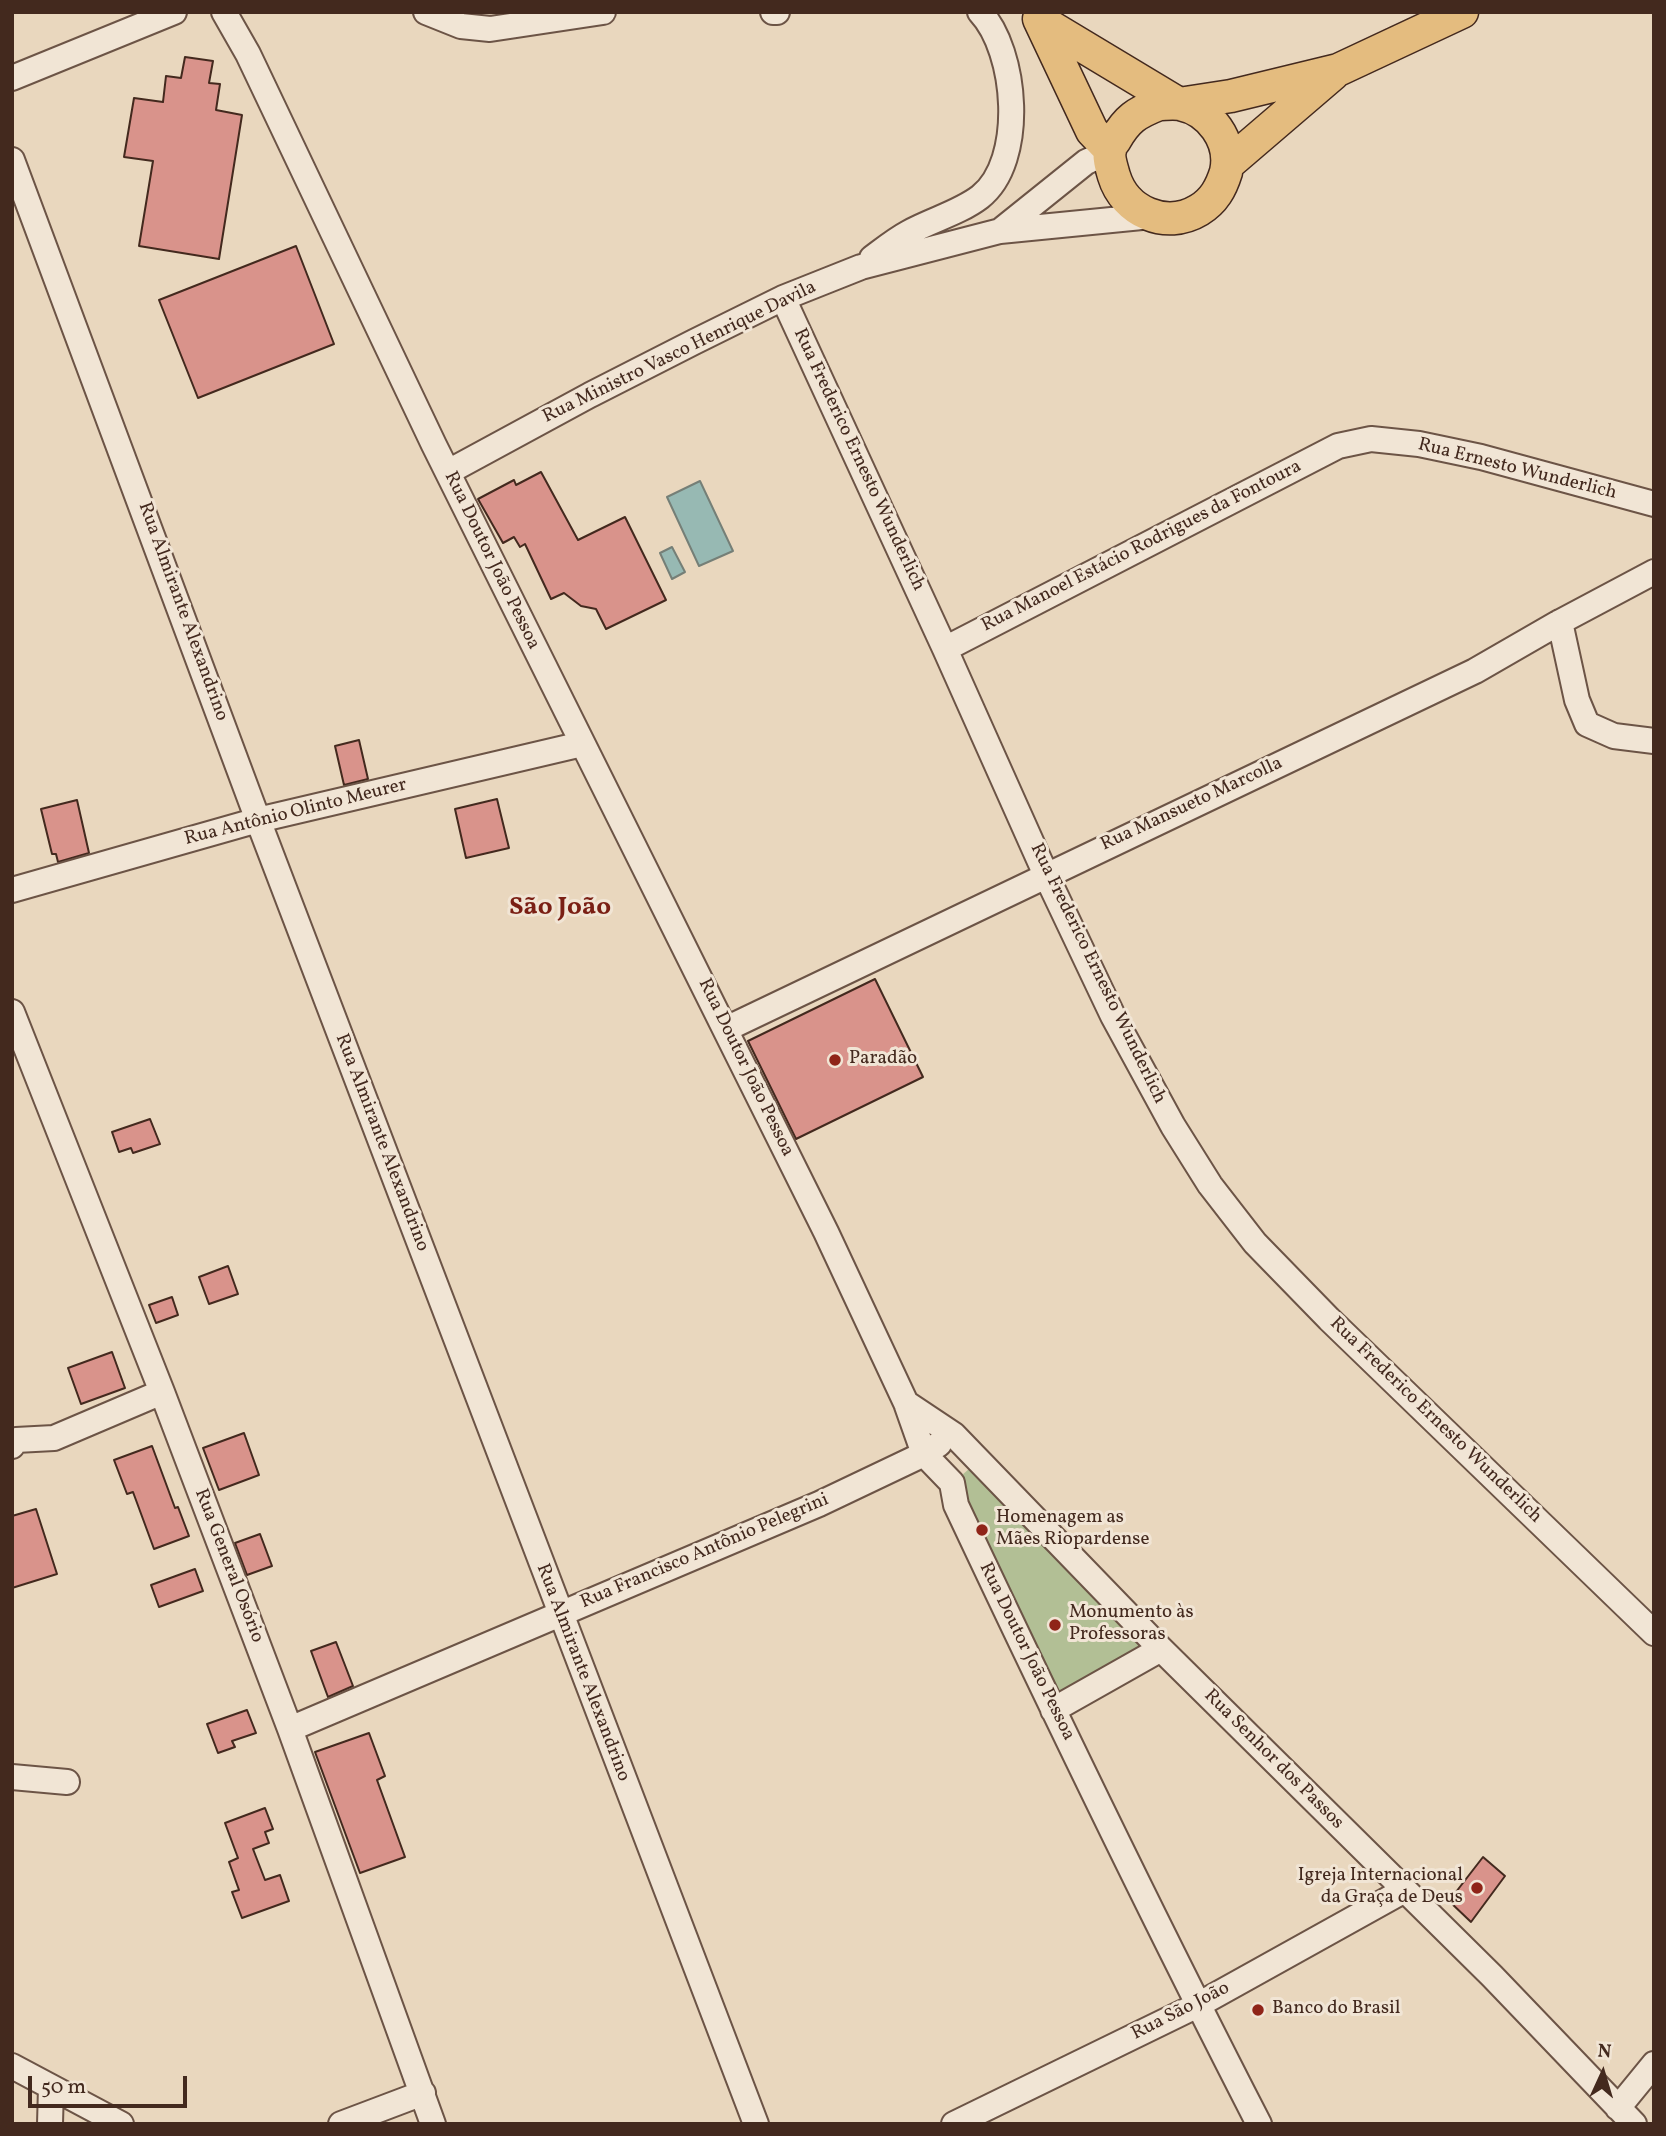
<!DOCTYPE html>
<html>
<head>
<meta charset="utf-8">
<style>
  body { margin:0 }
  #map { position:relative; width:1666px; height:2136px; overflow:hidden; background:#e9d7be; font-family:Vollkorn,serif }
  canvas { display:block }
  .frame { position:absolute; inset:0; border:14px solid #43291e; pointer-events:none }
  .north { position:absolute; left:1568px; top:2038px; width:70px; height:70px; -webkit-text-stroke:5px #f1e5d5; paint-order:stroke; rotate:4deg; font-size:19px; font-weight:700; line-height:28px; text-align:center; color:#43291e }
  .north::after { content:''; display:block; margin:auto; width:24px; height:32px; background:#43291e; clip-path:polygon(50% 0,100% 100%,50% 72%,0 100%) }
  .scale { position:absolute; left:28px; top:2076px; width:159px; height:32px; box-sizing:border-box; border:4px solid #43291e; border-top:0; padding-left:9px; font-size:21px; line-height:24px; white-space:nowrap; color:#43291e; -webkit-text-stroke:5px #f1e5d5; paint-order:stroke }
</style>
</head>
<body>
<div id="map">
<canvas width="1666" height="2136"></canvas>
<div class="frame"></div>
<div class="north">N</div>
<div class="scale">50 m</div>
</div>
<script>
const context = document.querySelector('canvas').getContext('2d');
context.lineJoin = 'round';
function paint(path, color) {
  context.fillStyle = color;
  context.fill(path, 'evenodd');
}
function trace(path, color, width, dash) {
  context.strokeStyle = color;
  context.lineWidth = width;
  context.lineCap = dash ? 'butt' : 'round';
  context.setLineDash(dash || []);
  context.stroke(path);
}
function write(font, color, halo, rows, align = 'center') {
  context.font = font + ' Vollkorn,serif';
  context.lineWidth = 6;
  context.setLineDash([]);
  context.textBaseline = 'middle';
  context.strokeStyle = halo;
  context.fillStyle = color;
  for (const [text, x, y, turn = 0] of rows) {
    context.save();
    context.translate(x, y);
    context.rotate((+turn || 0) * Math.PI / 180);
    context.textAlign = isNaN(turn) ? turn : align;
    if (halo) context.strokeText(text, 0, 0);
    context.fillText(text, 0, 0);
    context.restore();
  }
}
const green = new Path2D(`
  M 978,1461 L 1159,1649 L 1054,1708 L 953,1483 Z`);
const water = new Path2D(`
  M 700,481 L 733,551 L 699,566 L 667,497 Z
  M 672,547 L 685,572 L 672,579 L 660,553 Z`);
const building = new Path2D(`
  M 185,57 L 213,61 L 209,83 L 220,84 L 216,110 L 242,115 L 219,259 L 139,246 L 153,161 L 124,157 L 134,98 L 163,102 L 166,76 L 181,78 Z
  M 296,246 L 334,344 L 198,398 L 159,300 Z
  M 541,472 L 578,540 L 625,517 L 666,600 L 606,629 L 596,609 L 581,606 L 564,593 L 551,599 L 525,544 L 520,547 L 514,537 L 503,543 L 478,499 L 514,480 L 516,485 Z
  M 359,740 L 368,779 L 344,785 L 335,746 Z
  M 497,799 L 509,848 L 466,858 L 455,809 Z
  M 77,800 L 89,853 L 58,862 L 56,854 L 52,854 L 41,809 Z
  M 875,979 L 923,1077 L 796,1139 L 748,1041 Z
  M 150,1119 L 160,1144 L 133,1153 L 131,1148 L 119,1152 L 112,1132 Z
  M 228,1266 L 238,1294 L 209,1304 L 199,1277 Z
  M 172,1297 L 178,1315 L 156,1323 L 149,1305 Z
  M 112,1352 L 125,1388 L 81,1404 L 68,1368 Z
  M 244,1433 L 259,1475 L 219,1490 L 203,1448 Z
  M 152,1446 L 175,1508 L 178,1507 L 189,1536 L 154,1549 L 133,1492 L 127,1494 L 114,1460 Z
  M 36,1509 L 57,1574 L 12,1588 L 12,1516 Z
  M 260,1534 L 272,1566 L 247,1575 L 235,1543 Z
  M 195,1569 L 203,1591 L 159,1607 L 151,1585 Z
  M 336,1642 L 353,1686 L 328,1697 L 311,1651 Z
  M 247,1710 L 256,1733 L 232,1741 L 235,1747 L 218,1753 L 207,1724 Z
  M 369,1733 L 385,1776 L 377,1780 L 405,1857 L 360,1873 L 315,1752 Z
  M 265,1808 L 273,1829 L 265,1832 L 269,1843 L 253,1849 L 265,1880 L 280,1875 L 289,1901 L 242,1918 L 232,1892 L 239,1890 L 229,1862 L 238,1858 L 225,1823 Z
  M 1483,1857 L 1505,1876 L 1471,1922 L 1449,1901 Z`);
const minor = new Path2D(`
  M 224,12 L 248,54 L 434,445 L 826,1232 L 906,1403 L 924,1454 L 952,1483 L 956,1505 C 1054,1713 1154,1920 1259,2124
  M 426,12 L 461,26 L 490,29 L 603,12
  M 773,12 L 777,12
  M 12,78 L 174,12
  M 12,160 L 258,820 L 756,2124
  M 1000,231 L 1086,162 L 1097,157 L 1110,157
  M 872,258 C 884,249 895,240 908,233 C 931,220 959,213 980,197 C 1026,161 1017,51 980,12
  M 783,298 L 945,649 L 1046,875 L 1113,1016 L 1173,1126 L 1210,1185 L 1255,1243 L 1329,1319 L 1654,1633
  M 448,472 L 590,395 L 694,342 L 783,298 L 861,267 L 1000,231 L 1152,216
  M 1560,622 L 1577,700 L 1587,724 L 1614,736 L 1654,741
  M 945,649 L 1338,446 L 1371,439 L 1419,444 L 1481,457 L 1654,504
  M 12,890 L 258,820 L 582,744
  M 12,1012 L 162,1392 L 290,1729 L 433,2124
  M 726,1029 L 1475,671 L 1560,622 L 1654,572
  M 906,1403 L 954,1435 L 1161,1649 L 1492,1976 L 1634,2124
  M 12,1446 L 16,1440 L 54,1438 L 162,1392
  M 1053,1710 L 1161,1649
  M 290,1729 L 819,1504 L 924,1454 L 939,1444
  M 12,1777 L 67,1782
  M 12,2066 L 121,2124
  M 1618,2108 L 1654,2064
  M 50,2124 L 51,2087
  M 341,2124 L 423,2093
  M 954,2124 L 1198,2005 L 1403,1891`);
const major = new Path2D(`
  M 1039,19 L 1092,131 L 1110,150
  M 1041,21 L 1179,104 L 1231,96 L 1338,70 L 1462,12
  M 1159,104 C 1165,104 1173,103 1180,104 C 1210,110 1233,141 1226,172 C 1221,188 1214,201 1199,210 C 1166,230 1125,212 1114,176 C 1112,169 1108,157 1110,150 C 1110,146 1113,143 1115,140 C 1127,119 1136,113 1159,104 Z
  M 1228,164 L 1333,74`);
const markers = [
  [835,1060,7,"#8f2418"],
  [982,1530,7,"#8f2418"],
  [1055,1625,7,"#8f2418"],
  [1477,1888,7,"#8f2418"],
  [1258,2010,7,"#8f2418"]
];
const streetNames = [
  ["Rua Ministro Vasco Henrique Davila",680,353,-26],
  ["Rua Frederico Ernesto Wunderlich",858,460,65],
  ["Rua Ernesto Wunderlich",1517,470,14],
  ["Rua Manoel Estácio Rodrigues da Fontoura",1142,547,-27],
  ["Rua Doutor João Pessoa",491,561,64],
  ["Rua Almirante Alexandrino",182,612,70],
  ["Rua Mansueto Marcolla",1192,805,-25],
  ["Rua Antônio Olinto Meurer",296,813,-14],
  ["Rua Frederico Ernesto Wunderlich",1097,974,64],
  ["Rua Doutor João Pessoa",745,1068,64],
  ["Rua Almirante Alexandrino",381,1143,69],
  ["Rua Frederico Ernesto Wunderlich",1435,1421,44],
  ["Rua Francisco Antônio Pelegrini",705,1552,-23],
  ["Rua General Osório",228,1566,69],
  ["Rua Doutor João Pessoa",1026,1652,64],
  ["Rua Almirante Alexandrino",582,1673,69],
  ["Rua Senhor dos Passos",1273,1760,45],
  ["Rua São João",1181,2012,-27]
];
const poiNames = [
  ["Paradão",849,1060],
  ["Homenagem as",996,1519],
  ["Mães Riopardense",996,1541],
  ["Monumento às",1069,1614],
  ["Professoras",1069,1636],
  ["Igreja Internacional",1463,1877,"right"],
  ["da Graça de Deus",1463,1899,"right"],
  ["Banco do Brasil",1272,2010]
];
const districtNames = [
  ["São João",560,909]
];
paint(green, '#b2bf95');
paint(water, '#97b9b3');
trace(water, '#757f77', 2);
paint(building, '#d9938b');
trace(building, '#43291e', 2);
trace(minor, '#6c5446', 28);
trace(major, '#43291e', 35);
trace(minor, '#f1e5d5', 24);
trace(major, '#e4bc7f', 32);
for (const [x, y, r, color] of markers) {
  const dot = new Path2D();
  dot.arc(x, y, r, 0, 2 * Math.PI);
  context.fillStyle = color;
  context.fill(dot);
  trace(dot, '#f1e5d5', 2.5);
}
write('19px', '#43291e', '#f1e5d5', streetNames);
write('19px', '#43291e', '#f1e5d5', poiNames, 'left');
write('bold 26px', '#7a1f14', '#f1e5d5', districtNames);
</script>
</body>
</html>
